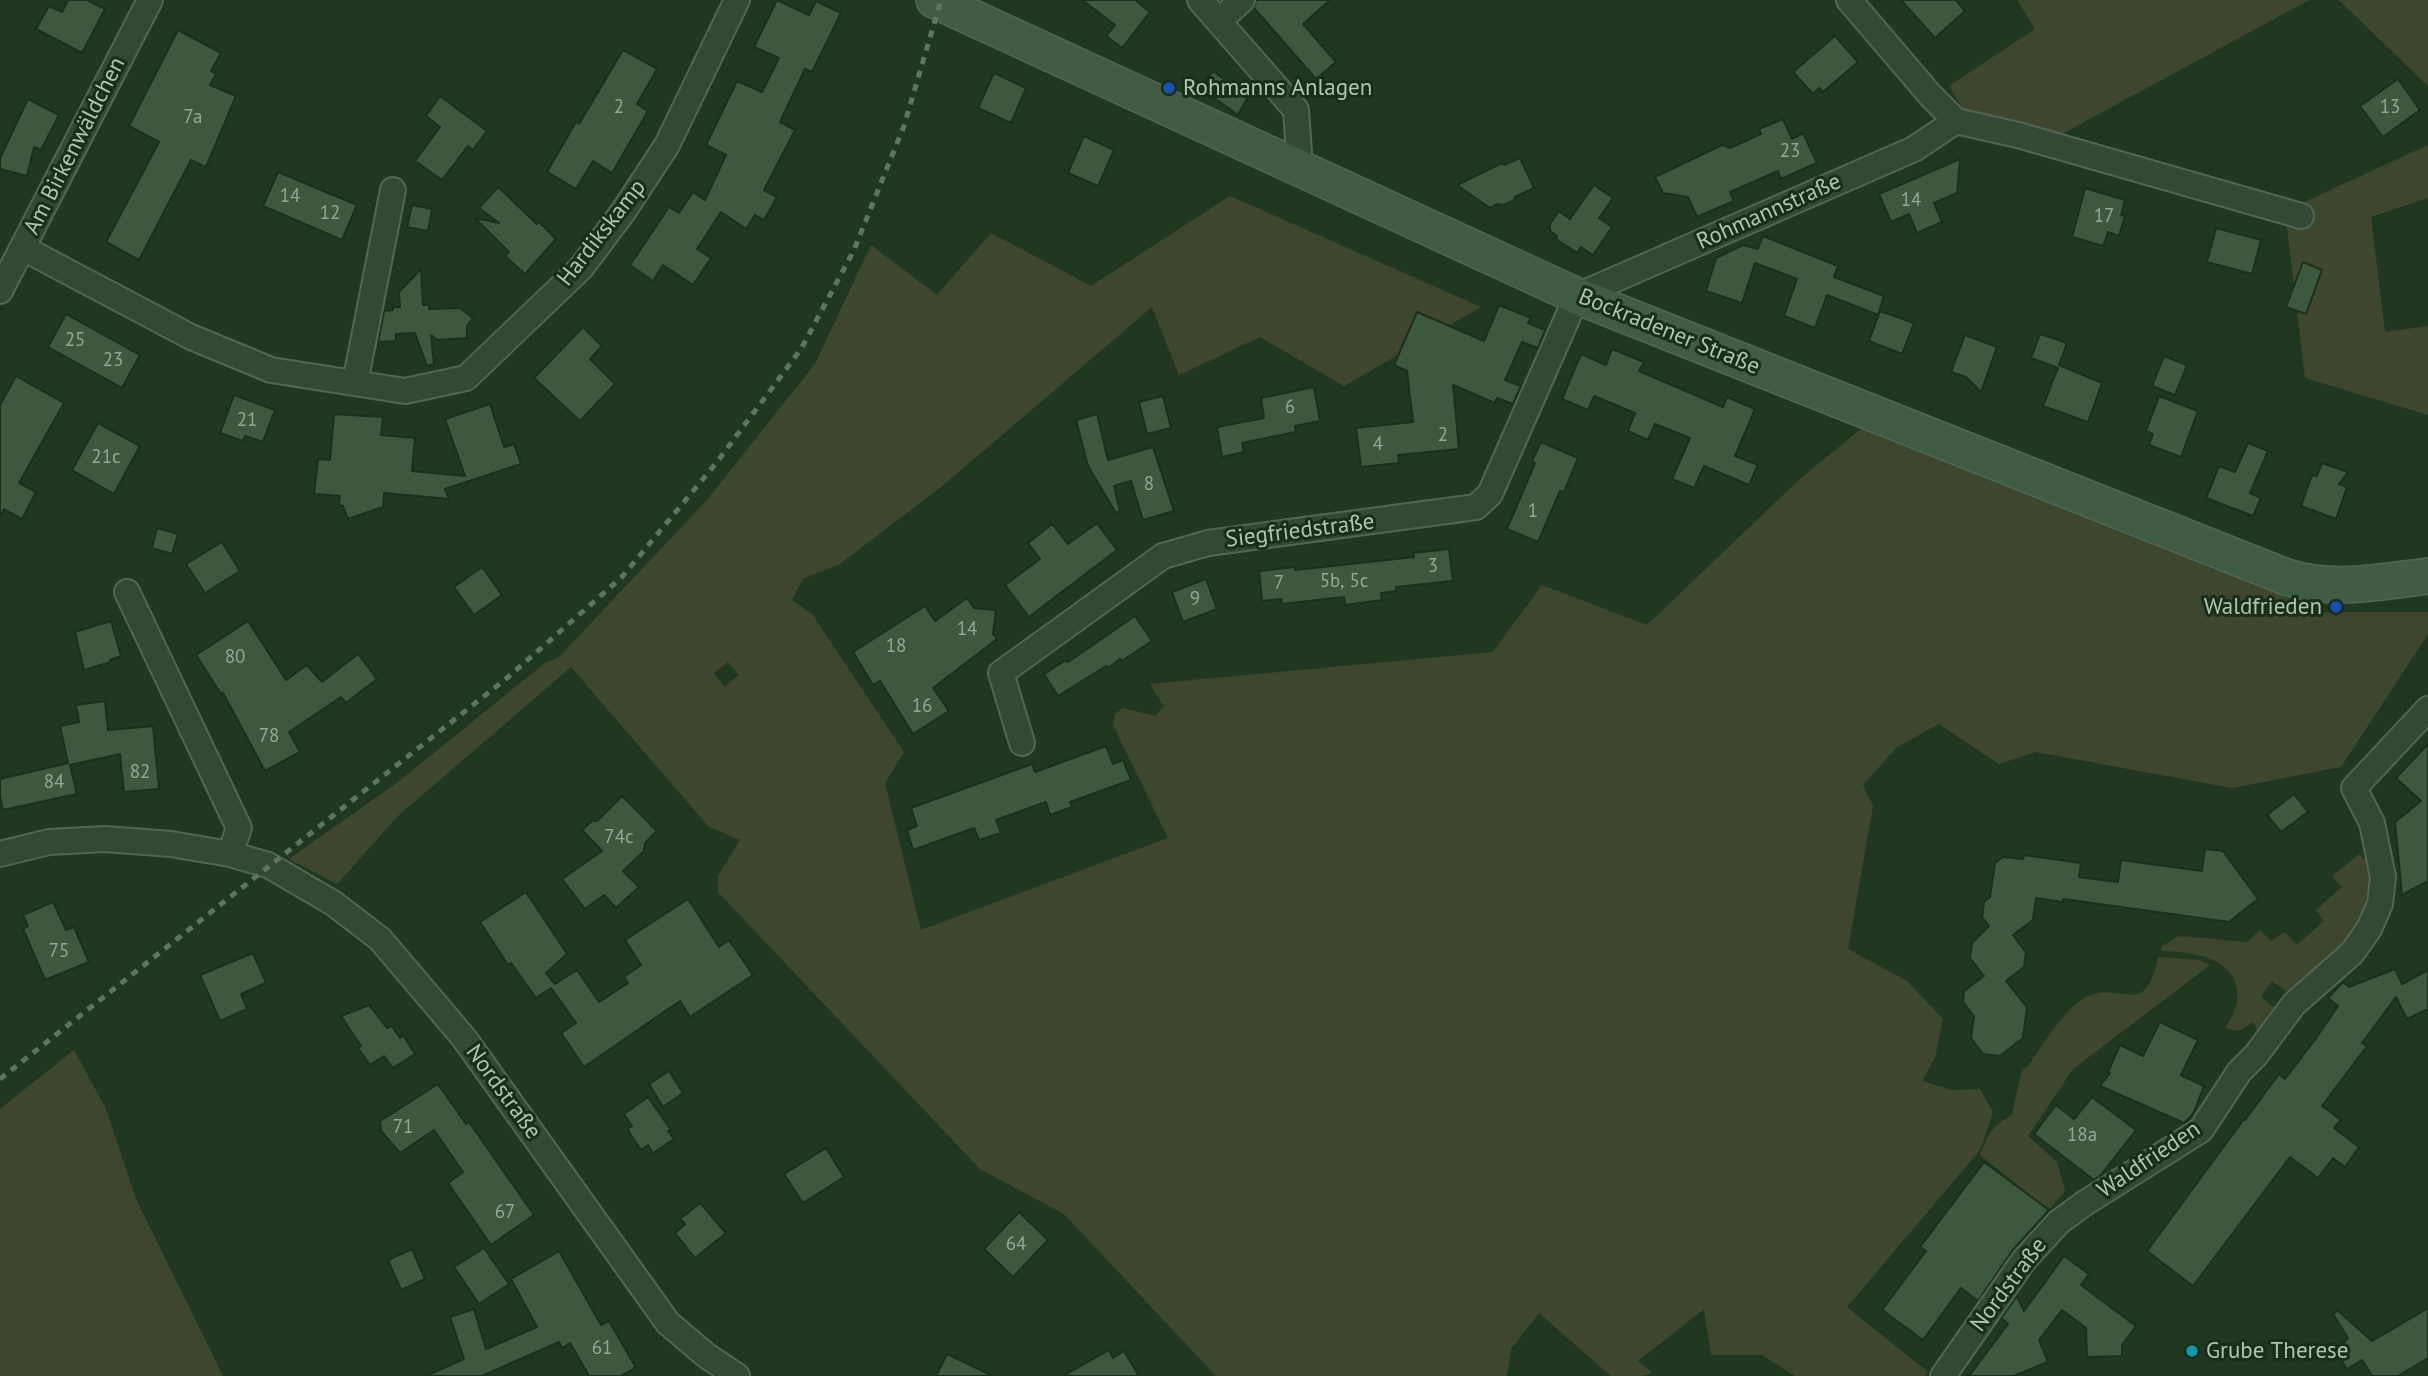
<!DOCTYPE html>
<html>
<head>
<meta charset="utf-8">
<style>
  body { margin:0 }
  canvas { display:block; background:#203822 }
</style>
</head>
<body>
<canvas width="2428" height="1376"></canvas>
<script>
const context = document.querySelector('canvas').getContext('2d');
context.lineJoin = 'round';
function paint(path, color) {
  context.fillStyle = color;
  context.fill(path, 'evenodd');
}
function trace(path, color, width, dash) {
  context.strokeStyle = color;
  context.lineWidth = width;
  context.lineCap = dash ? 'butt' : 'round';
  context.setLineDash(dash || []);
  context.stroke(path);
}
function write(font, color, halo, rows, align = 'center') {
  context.font = font + ' "PT Sans",sans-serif';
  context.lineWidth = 6;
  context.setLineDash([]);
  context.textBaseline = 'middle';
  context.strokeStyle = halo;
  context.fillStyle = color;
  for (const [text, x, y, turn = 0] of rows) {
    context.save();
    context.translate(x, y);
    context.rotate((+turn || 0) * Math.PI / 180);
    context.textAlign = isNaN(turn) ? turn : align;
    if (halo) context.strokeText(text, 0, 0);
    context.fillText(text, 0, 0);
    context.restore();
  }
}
const green = new Path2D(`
  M 2017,0 L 2309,0 L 2062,134 L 1964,110 L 1949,86 L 2035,29 Z
  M 2339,0 L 2428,0 L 2428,86 Z
  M 2428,145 L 2428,198 L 2371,217 L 2385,332 L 2428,326 L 2428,415 L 2305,378 L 2285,211 Z
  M 1230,196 L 1481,307 L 1344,386 L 1260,337 L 1179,375 L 1152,307 L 941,487 L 840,564 L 803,579 L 792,600 L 812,614 L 904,752 L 885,783 L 921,930 L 1168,838 L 1113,725 L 1115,714 L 1123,708 L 1155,716 L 1164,706 L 1150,684 L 1493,652 L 1542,585 L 1647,625 L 1801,478 L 1861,429 L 2323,612 L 2428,612 L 2428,634 L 2341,767 L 2232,788 L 2036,752 L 1999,764 L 1939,724 L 1897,747 L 1863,785 L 1873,806 L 1848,949 L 1907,981 L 1943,1019 L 1935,1057 L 1922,1081 L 1952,1090 L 1980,1089 L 1993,1112 L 1980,1150 L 1847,1307 L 1928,1372 L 1925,1376 L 1795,1376 L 1762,1355 L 1711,1355 L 1704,1309 L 1638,1361 L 1652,1373 L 1641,1376 L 1611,1376 L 1539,1313 L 1511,1349 L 1507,1376 L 1216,1376 L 1064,1214 L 980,1169 L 718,892 L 718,876 L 740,840 L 709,827 L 571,667 L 399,815 L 337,884 L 289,859 L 398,782 L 545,663 L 559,657 L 707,500 L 815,364 L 871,245 L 937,295 L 991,233 L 1091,286 ZM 728,662 L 739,675 L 725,687 L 714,673 Z
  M 2359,854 L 2369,864 C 2372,930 2333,953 2289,993 L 2272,981 L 2261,997 L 2277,1010 L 2263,1032 L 2256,1029 L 2254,1022 L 2238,1031 L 2226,1028 C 2230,1020 2235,1011 2237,1002 C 2242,958 2195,952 2162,951 L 2161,947 L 2178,936 L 2247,942 L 2260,930 L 2271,941 L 2285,932 L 2297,945 L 2324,921 L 2316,910 L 2342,887 L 2332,876 Z
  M 2158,957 L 2200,960 L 2210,965 L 2073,1069 L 2028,1136 L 2057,1162 L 2065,1191 L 2049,1210 L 1980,1155 C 1989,1133 1991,1127 2012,1115 L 2022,1069 L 2027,1067 C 2040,1050 2064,1010 2081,1000 C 2120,976 2145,1024 2158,957 Z
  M 74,1050 L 106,1109 L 136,1199 L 223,1376 L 0,1376 L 0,1109 Z`);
const building = new Path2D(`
  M 68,0 L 87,0 L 105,9 L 82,53 L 36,29 L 49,6 L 62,12 Z
  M 777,0 L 809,15 L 816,1 L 841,13 L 812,72 L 805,69 L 780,122 L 795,130 L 764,190 L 777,197 L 764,220 L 755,215 L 746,229 L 721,212 L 697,249 L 711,258 L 693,285 L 663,265 L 653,281 L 630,265 L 669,207 L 679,213 L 693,192 L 705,200 L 726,155 L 706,145 L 737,81 L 762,92 L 779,58 L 754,47 Z
  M 1082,0 L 1135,0 L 1150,12 L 1122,48 L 1106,36 L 1115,25 Z
  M 1256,0 L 1330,0 L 1303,24 L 1336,62 L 1316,79 L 1254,8 Z
  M 1901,0 L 1956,0 L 1965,11 L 1935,38 Z
  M 178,30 L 221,53 L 211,71 L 216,74 L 210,85 L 236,96 L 206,167 L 191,160 L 139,260 L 106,242 L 159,142 L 129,126 Z
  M 1835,36 L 1858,62 L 1823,92 L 1819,88 L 1813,94 L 1793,72 Z
  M 623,50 L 657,69 L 637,104 L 648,111 L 612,173 L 593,161 L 576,189 L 547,172 L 576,122 L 579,124 Z
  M 1213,71 L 1248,97 L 1238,115 L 1200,88 Z
  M 994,73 L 1026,88 L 1011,123 L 978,108 Z
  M 2398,79 L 2420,110 L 2383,137 L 2360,106 Z
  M 440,96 L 487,131 L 473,150 L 468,146 L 442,180 L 415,161 L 440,127 L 426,116 Z
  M 28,99 L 59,115 L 41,150 L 34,147 L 27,176 L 0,169 L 0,158 Z
  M 1783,119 L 1792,139 L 1803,133 L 1817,163 L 1781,179 L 1778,171 L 1730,192 L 1734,201 L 1697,217 L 1688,197 L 1663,193 L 1655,177 L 1722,145 L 1730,148 L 1761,134 L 1759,129 Z
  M 1084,136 L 1114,150 L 1098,186 L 1068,173 Z
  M 1520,158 L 1534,188 L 1515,197 L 1513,201 L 1503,205 L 1498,204 L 1490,208 L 1457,185 L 1502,163 L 1504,165 Z
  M 1960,159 L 1957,193 L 1934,203 L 1942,222 L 1917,233 L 1909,214 L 1891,222 L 1879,194 Z
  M 278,172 L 357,205 L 342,240 L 263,206 Z
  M 1594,185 L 1613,198 L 1599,218 L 1612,227 L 1593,255 L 1581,247 L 1577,253 L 1556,239 L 1557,236 L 1550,231 L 1550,224 L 1559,211 L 1570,219 Z
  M 498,187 L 537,224 L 539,222 L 556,239 L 525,274 L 505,256 L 509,252 L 475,218 L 499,223 L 479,208 Z
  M 2085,188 L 2125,200 L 2121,215 L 2125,216 L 2119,236 L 2108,232 L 2103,246 L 2072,237 Z
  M 412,205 L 432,209 L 428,231 L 407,227 Z
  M 2216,228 L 2261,240 L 2252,274 L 2207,262 Z
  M 1763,236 L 1838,266 L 1834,277 L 1884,296 L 1878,315 L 1827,295 L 1815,328 L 1784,316 L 1797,279 L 1755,263 L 1742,303 L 1706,291 L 1716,258 L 1743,245 L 1758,249 Z
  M 2303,262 L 2322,270 L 2306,314 L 2286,307 Z
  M 421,269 L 423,305 L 429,305 L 429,309 L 460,308 L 473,318 L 467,326 L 467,338 L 437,340 L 431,335 L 434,364 L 427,366 L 415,333 L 396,334 L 396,341 L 378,342 L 384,311 L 393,310 L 393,307 L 400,307 L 399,292 Z
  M 1499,305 L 1531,318 L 1528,323 L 1545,330 L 1538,348 L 1522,342 L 1505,380 L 1521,386 L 1513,404 L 1497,398 L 1495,403 L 1453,385 L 1459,449 L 1398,455 L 1399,463 L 1361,467 L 1356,428 L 1413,422 L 1407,371 L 1394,365 L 1417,312 L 1484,341 Z
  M 1880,311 L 1914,323 L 1902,354 L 1869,341 Z
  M 66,314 L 140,355 L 122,388 L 48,347 Z
  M 583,327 L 602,346 L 590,359 L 615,384 L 580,421 L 534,378 Z
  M 2040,334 L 2067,343 L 2059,365 L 2102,383 L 2088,422 L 2043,406 L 2058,368 L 2031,358 Z
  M 1965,335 L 1997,347 L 1981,392 L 1966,377 L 1951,372 Z
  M 1612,349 L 1644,362 L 1639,371 L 1723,407 L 1727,397 L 1755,409 L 1735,456 L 1758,465 L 1749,485 L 1704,466 L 1694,488 L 1672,479 L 1690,438 L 1655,424 L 1648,440 L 1628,431 L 1635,413 L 1594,396 L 1588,410 L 1562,399 L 1581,354 L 1606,365 Z
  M 2164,356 L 2187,365 L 2175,395 L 2152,386 Z
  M 16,376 L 64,403 L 19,483 L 36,492 L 22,519 L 4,509 L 0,517 L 0,405 Z
  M 1314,387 L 1320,421 L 1295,426 L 1296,432 L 1242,443 L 1244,452 L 1222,457 L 1217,427 L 1264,418 L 1261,398 Z
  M 234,395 L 275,410 L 263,442 L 245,436 L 243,441 L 220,433 Z
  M 1163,396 L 1171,428 L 1147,434 L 1139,402 Z
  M 2159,396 L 2198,411 L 2181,457 L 2149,445 L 2153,434 L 2146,431 Z
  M 490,404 L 504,447 L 514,444 L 521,464 L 445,489 L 449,499 L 384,493 L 383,507 L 348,519 L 343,506 L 339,505 L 340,496 L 314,494 L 318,459 L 330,460 L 334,414 L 383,417 L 381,435 L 415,438 L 412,471 L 465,476 L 445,419 Z
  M 1097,414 L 1108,460 L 1153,447 L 1174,511 L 1143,520 L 1131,481 L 1114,486 L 1120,511 L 1116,513 L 1088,466 L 1076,420 Z
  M 98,423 L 140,446 L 114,494 L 72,470 Z
  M 1541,442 L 1578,458 L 1564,492 L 1560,491 L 1538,542 L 1507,529 L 1535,463 L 1532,461 Z
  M 2248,443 L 2268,451 L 2250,493 L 2261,498 L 2253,516 L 2206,498 L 2219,466 L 2235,472 Z
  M 2322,463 L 2348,472 L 2339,484 L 2347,487 L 2336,519 L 2301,506 L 2312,475 L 2317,476 Z
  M 1097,523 L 1117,550 L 1029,617 L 1005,585 L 1040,559 L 1028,543 L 1052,524 L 1068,544 Z
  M 157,528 L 178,534 L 172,554 L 152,548 Z
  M 222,542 L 240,571 L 205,593 L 186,564 Z
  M 1449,549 L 1453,581 L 1396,587 L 1396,591 L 1381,593 L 1382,600 L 1345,605 L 1344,597 L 1282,604 L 1281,599 L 1262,601 L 1259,571 L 1295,567 L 1295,570 L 1414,557 L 1413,553 Z
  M 482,567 L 502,595 L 474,615 L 454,587 Z
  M 1206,579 L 1217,609 L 1183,622 L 1172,592 Z
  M 967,598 L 974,608 L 996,610 L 993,634 L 997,639 L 933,688 L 949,711 L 913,734 L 880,681 L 873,685 L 853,652 L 925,606 L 935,621 Z
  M 1135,616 L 1152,641 L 1122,661 L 1120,659 L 1108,668 L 1106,666 L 1058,696 L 1044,674 L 1066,660 L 1068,662 Z
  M 111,621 L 121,656 L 110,660 L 111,662 L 84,670 L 75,632 Z
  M 248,621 L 286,680 L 307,665 L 322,682 L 358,654 L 377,679 L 346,703 L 341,697 L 289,732 L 300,752 L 265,771 L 223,693 L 221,694 L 196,655 Z
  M 105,701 L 108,730 L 153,726 L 159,789 L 124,792 L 120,754 L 70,765 L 77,794 L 3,810 L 0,797 L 0,779 L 68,763 L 60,726 L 79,722 L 76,705 Z
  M 2428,744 L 2428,881 L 2402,895 L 2395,822 L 2421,801 L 2396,778 Z
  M 1106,746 L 1113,764 L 1123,760 L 1131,780 L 1070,802 L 1072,807 L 1050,815 L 1046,802 L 996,820 L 1001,833 L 979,840 L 974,828 L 913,850 L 907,830 L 917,826 L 911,808 L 1032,764 L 1035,772 Z
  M 2294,794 L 2308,812 L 2281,832 L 2267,815 Z
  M 622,796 L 657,831 L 645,843 L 644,851 L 623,871 L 639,887 L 616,908 L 604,895 L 585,909 L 562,879 L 602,851 L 582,830 L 592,821 L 597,821 Z
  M 2205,849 L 2223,851 L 2258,899 L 2229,922 L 2063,899 L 2063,902 L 2036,898 L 2033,920 L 2013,935 L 2026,953 L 2024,967 L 2006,981 L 2027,1007 L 2023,1038 L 2000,1056 L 1983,1054 L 1971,1038 L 1974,1016 L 1963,1002 L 1964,991 L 1984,976 L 1970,958 L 1972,943 L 1989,926 L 1982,917 L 1984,902 L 1990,897 L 1995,863 L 2003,857 L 2023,859 L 2024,855 L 2081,863 L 2079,877 L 2118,882 L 2121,860 L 2202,871 Z
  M 526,892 L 567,954 L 546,973 L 555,984 L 577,970 L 599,1002 L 628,983 L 624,977 L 641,965 L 625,940 L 688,899 L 719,947 L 729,940 L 753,975 L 690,1017 L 680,1001 L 584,1067 L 561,1033 L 576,1023 L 551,988 L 536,998 L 511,963 L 508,965 L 480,922 Z
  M 53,902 L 66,930 L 74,927 L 89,962 L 45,980 L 23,929 L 28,926 L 23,915 Z
  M 253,953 L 266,983 L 241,994 L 247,1009 L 220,1021 L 200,975 Z
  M 2395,969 L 2402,984 L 2428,970 L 2428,1009 L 2407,1019 L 2396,997 L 2362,1043 L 2367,1046 L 2322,1106 L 2341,1120 L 2334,1128 L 2359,1147 L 2345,1167 L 2333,1158 L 2318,1178 L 2290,1157 L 2193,1286 L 2147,1251 L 2244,1119 L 2245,1120 L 2279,1074 L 2285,1079 L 2314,1041 L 2338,1006 L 2328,998 L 2343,982 L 2349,987 Z
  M 369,1005 L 387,1028 L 392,1026 L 400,1038 L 403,1035 L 415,1054 L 393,1068 L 384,1056 L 370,1065 L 358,1048 L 361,1046 L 341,1016 Z
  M 2160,1022 L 2198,1040 L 2181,1075 L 2204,1086 L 2193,1114 L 2184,1123 L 2100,1086 L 2110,1073 L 2108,1072 L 2120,1045 L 2143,1056 Z
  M 669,1071 L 683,1093 L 663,1107 L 649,1084 Z
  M 438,1084 L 466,1124 L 469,1122 L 534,1215 L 491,1245 L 448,1183 L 463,1172 L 434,1130 L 400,1153 L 381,1131 L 380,1121 Z
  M 648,1097 L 671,1130 L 668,1131 L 674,1139 L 653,1153 L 648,1145 L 641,1150 L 627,1129 L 632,1126 L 624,1114 Z
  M 2092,1097 L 2136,1130 L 2101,1175 L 2094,1180 L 2034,1134 L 2056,1105 L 2074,1119 Z
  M 826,1148 L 844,1177 L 803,1203 L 784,1174 Z
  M 1984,1162 L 2049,1210 L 2012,1251 L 1978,1301 L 1961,1288 L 1923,1340 L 1882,1310 L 1926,1251 L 1920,1247 Z
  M 700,1203 L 726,1233 L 695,1258 L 675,1233 L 685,1224 L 680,1219 Z
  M 1019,1212 L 1048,1240 L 1013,1277 L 984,1249 Z
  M 484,1248 L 509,1284 L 479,1304 L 454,1267 Z
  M 412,1249 L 425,1279 L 401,1290 L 388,1260 Z
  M 559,1251 L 601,1325 L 609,1321 L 635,1366 L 632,1370 L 621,1376 L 589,1376 L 570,1343 L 562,1348 L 559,1342 L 482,1376 L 426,1376 L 464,1359 L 450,1317 L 474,1309 L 486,1349 L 537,1327 L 511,1279 Z
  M 2064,1256 L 2089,1274 L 2081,1285 L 2136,1326 L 2122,1345 L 2122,1356 L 2087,1357 L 2086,1328 L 2062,1310 L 2039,1340 L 2048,1362 L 2014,1376 L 1969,1376 L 2008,1324 L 2001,1318 L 2017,1296 L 2024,1311 Z
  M 2428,1308 L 2428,1358 L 2398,1376 L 2372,1376 L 2362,1360 L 2347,1369 L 2335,1351 L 2348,1338 L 2333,1314 L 2337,1310 L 2372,1341 Z
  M 1109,1350 L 1113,1358 L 1124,1351 L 1139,1376 L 1063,1376 Z
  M 947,1354 L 993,1376 L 936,1376 Z`);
const street = new Path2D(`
  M 1200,0 L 1296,110 L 1300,168
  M 1849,0 L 1931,96 L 1956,121 L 2018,135 L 2301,216
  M 1219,21 L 1242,0
  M 23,248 L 191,337 L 271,370 L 405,391 L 466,378 L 581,268 L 623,212 L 667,145 L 737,0
  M 0,291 L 150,0
  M 355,383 L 393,190
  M 127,592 L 239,828 L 230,854
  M 1022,743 L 1001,673 L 1163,556 L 1208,543 L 1476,507 L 1490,494 L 1577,296 L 1914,149 L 1956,121
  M 0,854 L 49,842 L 105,839 L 171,844 L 230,854 L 268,865 L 333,903 L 380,939 L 464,1038 L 668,1323 L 707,1356 L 737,1376
  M 1943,1376 L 2024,1260 L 2059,1222 L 2085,1203 L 2201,1130 L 2239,1072 L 2256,1055 L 2294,1004 L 2352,953 L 2369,929 L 2380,904 L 2383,877 L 2372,823 L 2354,788 L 2428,709`);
const secondary = new Path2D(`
  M 934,0 L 1577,296 L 2286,577 C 2334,592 2379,582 2428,576`);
const rail = new Path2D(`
  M 0,1079 L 507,678 L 622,577 L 717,462 L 801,349 L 854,250 L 904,126 L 941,0`);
const markers = [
  [1169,88,7,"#1a4fb4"],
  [2336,607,7,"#1a4fb4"],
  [2192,1351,7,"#0f9aa8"]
];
const numberNames = [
  ["2",619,108],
  ["13",2390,108],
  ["7a",193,118],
  ["23",1790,152],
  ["14",290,197],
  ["14",1911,201],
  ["12",330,214],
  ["17",2104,217],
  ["25",75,341],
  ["23",113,361],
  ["6",1290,408],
  ["21",247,421],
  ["2",1443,436],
  ["4",1378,445],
  ["21c",106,458],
  ["8",1149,485],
  ["1",1533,512],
  ["3",1433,567],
  ["5b, 5c",1344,582],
  ["7",1279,584],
  ["9",1195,600],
  ["14",967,630],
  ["18",896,647],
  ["80",235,658],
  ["16",922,707],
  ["78",269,737],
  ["82",140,773],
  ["84",54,783],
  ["74c",619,838],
  ["75",59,952],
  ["71",403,1128],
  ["18a",2082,1136],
  ["67",505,1213],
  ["64",1016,1245],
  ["61",602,1349]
];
const poiNames = [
  ["Rohmanns Anlagen",1183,88],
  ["Waldfrieden",2322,607,"right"],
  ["Grube Therese",2206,1351]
];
const streetNames = [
  ["Am Birkenwäldchen",75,146,-63],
  ["Rohmannstraße",1769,212,-24],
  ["Hardikskamp",602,233,-52],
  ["Bockradener Straße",1669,332,22],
  ["Siegfriedstraße",1300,531,-7],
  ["Nordstraße",503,1092,54],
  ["Waldfrieden",2149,1160,-34],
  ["Nordstraße",2009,1285,-53]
];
paint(green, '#3e472e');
paint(building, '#3c583e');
trace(building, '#1b2f1d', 2);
trace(street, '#516654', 28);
trace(secondary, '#516654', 38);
trace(street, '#334935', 24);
trace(secondary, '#415c45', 35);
trace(rail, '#5c775f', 5, [7, 7]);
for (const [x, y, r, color] of markers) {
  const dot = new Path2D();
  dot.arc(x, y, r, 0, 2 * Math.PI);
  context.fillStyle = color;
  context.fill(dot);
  trace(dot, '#192d1b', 2.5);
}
write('19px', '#92aa94', null, numberNames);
write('23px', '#aec5b1', '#192d1b', poiNames, 'left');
write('23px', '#aec5b1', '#192d1b', streetNames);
</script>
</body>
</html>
